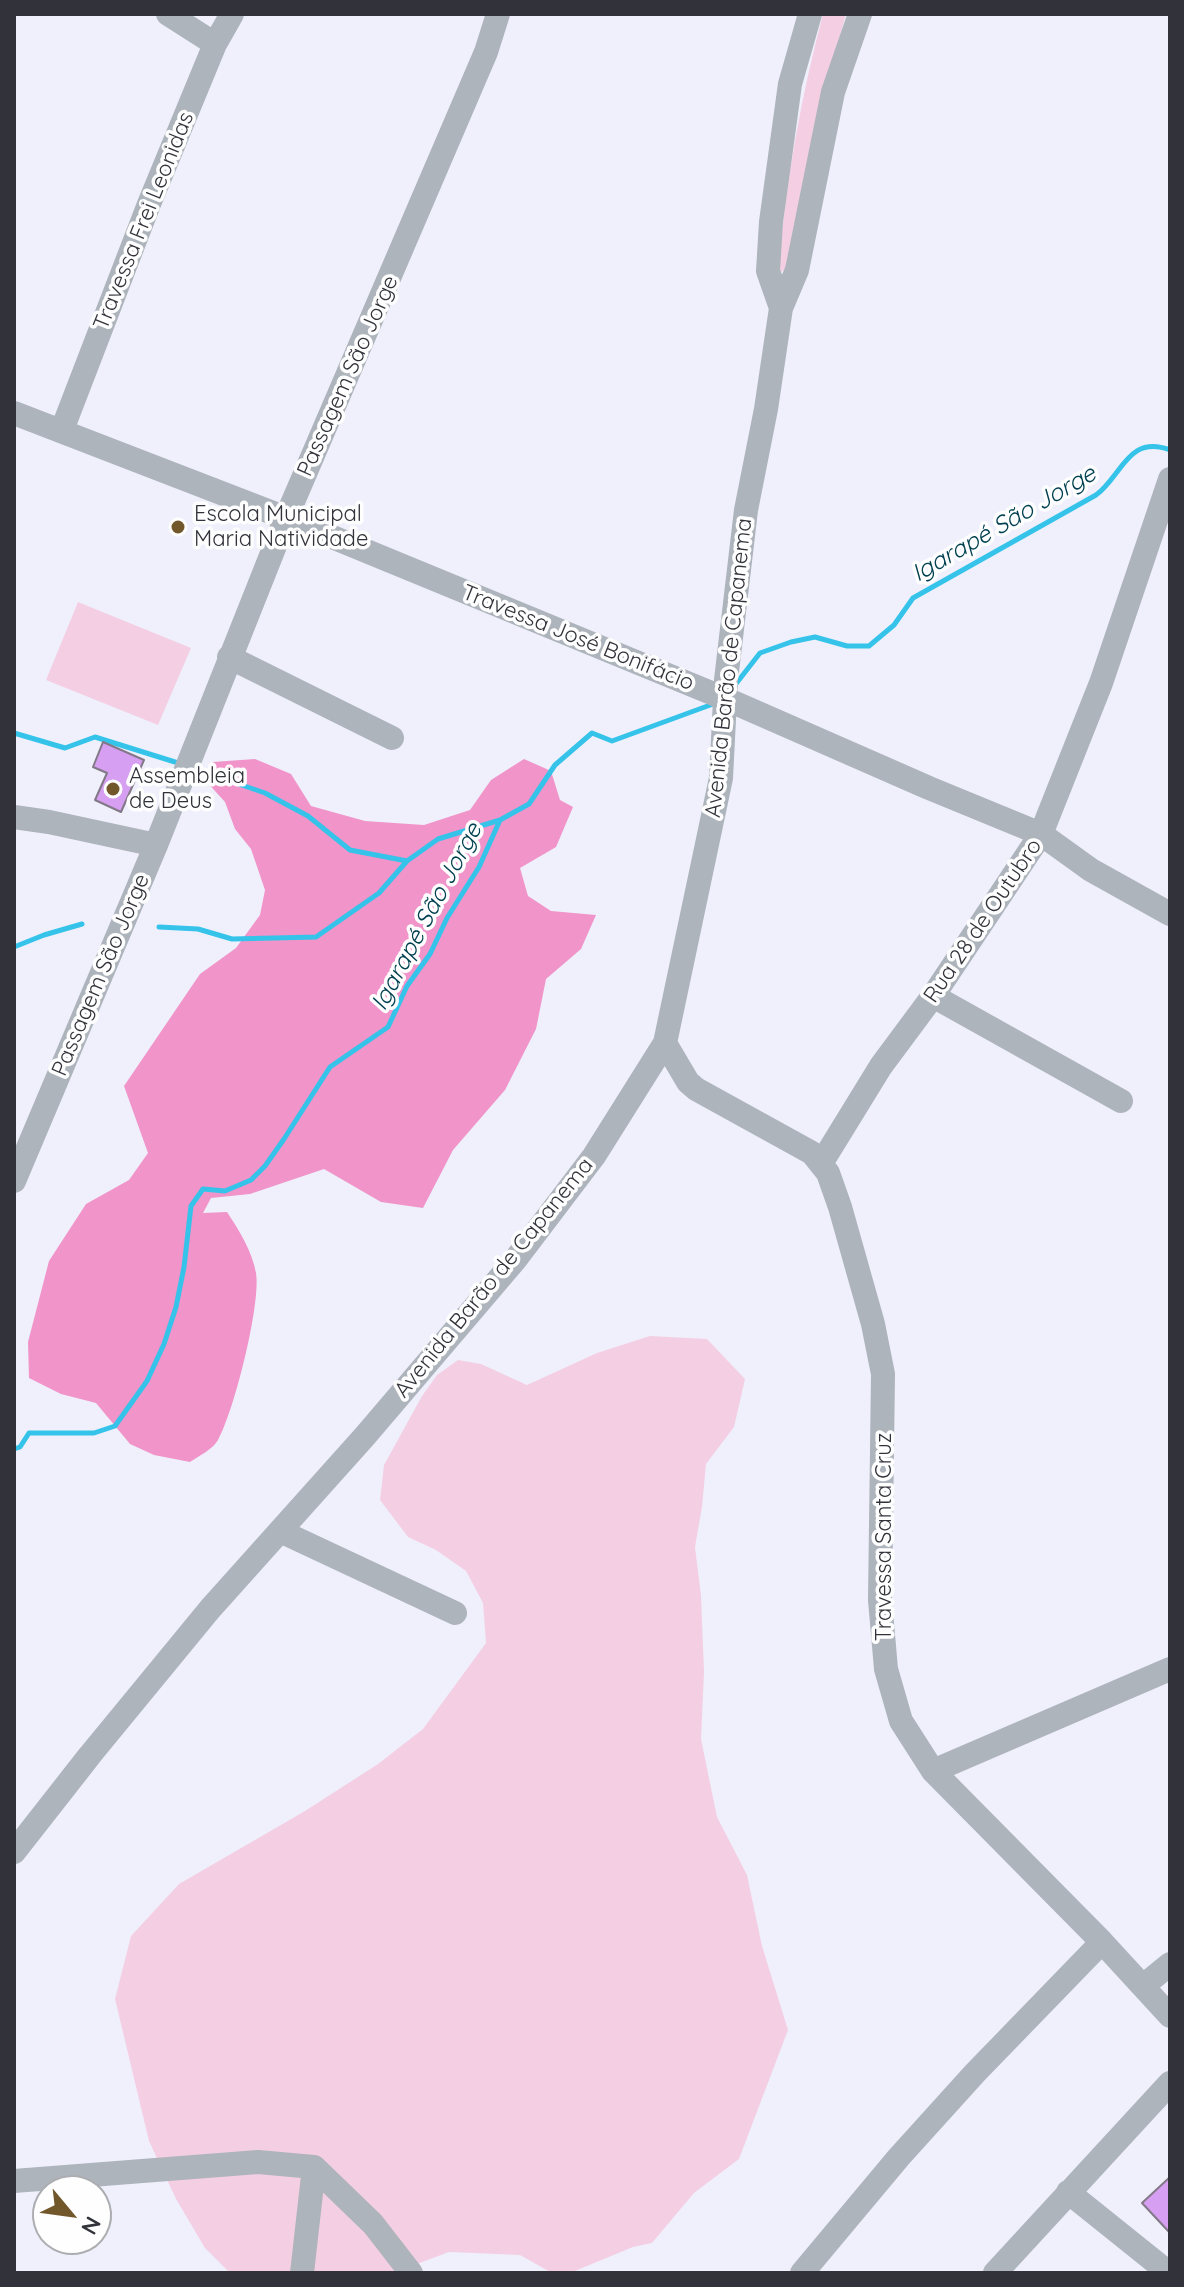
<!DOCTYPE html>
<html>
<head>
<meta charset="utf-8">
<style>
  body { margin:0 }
  #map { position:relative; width:1184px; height:2287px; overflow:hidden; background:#eff0fc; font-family:Quicksand,sans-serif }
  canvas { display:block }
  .frame { position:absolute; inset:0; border:16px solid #32333a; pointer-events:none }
  .north { position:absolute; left:32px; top:2175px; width:80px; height:80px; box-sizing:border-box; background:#fefefe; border:2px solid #acadb0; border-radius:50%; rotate:119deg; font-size:22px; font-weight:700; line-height:32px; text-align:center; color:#32333a }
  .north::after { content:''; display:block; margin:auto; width:28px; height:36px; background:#72572a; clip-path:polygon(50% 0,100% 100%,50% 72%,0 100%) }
</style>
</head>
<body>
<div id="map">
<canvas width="1184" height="2287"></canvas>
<div class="frame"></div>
<div class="north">N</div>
</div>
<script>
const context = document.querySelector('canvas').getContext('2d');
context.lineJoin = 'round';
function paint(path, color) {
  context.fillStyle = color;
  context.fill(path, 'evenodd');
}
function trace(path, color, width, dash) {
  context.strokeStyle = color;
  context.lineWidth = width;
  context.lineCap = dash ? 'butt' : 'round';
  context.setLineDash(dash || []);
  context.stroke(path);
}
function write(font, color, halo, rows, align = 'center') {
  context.font = font + ' Quicksand,sans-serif';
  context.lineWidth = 7;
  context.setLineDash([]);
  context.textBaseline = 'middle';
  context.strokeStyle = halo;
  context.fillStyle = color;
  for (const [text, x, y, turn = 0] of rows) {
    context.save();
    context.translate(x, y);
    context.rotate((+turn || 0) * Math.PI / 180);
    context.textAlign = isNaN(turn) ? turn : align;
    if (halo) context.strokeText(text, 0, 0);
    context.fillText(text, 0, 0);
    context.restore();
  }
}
const green = new Path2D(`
  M 823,14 L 846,14 L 814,128 L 787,268 L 781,272 L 779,265 C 786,180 801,97 823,14 Z
  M 78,602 L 191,648 L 158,725 L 46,680 Z
  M 650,1336 L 707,1339 L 745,1379 L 734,1427 L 706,1464 L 702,1507 L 695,1547 L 701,1595 L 704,1672 L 701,1739 L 717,1817 L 747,1875 L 762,1946 L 788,2030 L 739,2159 L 694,2193 L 652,2243 L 633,2247 L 570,2273 L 552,2273 L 520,2255 L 449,2252 L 393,2273 L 230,2273 L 205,2248 L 176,2199 L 149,2141 L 115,1999 L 131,1936 L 179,1884 L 305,1811 L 378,1764 L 423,1729 L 486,1643 L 483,1603 L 466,1571 L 436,1550 L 408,1537 L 380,1500 L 384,1465 L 422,1396 L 437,1375 L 458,1360 L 481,1364 L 527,1385 L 597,1353 Z`);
const forest = new Path2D(`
  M 255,759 L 291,774 L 311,806 L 365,821 L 424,825 L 470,810 L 491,780 L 524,759 L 551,771 L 560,800 L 573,807 L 556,847 L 520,868 L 528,896 L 551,911 L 596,915 L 581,949 L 546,979 L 536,1029 L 505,1090 L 453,1150 L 423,1208 L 381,1202 L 324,1169 L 250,1194 L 211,1198 L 203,1213 L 227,1212 C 239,1230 252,1251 256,1273 C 261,1304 234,1412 218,1440 C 213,1449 199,1456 190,1462 L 154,1455 L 130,1444 L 96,1403 L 61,1394 L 29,1378 L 28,1342 L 49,1261 L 86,1204 L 129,1180 L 148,1153 L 124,1086 L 200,974 L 236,948 L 260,915 L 265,890 L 251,849 L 235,829 L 225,802 L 206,781 L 213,762 Z`);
const stream = new Path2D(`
  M 735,685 L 760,653 L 791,642 L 815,637 L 847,646 L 869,646 L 894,625 L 913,598 L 1096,495 C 1122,476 1128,434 1170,450
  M 14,733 L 65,748 L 95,737 L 175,762
  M 195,769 L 265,793 L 308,816 L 350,850 L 407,861 L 438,839 L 500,820
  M 159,927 L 198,929 L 232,939 L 316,937 L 379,893 L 407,861
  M 14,947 L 44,935 L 82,924
  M 14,1449 L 20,1447 L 29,1433 L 94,1433 L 115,1426 L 147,1381 L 164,1344 L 176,1307 L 184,1267 L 191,1206 L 203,1189 L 225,1191 L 251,1180 L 265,1166 L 284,1139 L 330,1067 L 388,1027 L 407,986 L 430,954 L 447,918 L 479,867 L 500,820 L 529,804 L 555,765 L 592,733 L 612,741 L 713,704`);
const building = new Path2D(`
  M 103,742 L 144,760 L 121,812 L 95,800 L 107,773 L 93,767 Z
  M 1170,2177 L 1170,2233 L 1142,2203 Z`);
const minor = new Path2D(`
  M 168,14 L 215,44
  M 781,308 L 768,271 L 771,222 L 790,84 L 810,14
  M 14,413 L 286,518 L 726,699 L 929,788 L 1041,834 L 1091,870 L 1170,914
  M 62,430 L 149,204 L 215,44 L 232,14
  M 229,657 L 392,738
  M 14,817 L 49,822 L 156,845
  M 933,996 L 1121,1101
  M 665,1043 L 688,1082 L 696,1089 L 812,1153 L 828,1173 L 840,1207 L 873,1324 L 883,1374 L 880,1600 L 886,1669 L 901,1721 L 933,1771 L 1102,1942 L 1170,2016
  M 822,1162 L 881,1066 L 933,996 L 1041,834 L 1101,683 L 1170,479
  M 14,1181 L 156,845 L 286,518 L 486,52 L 498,14
  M 280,1531 L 455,1613
  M 933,1771 L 1170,1669
  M 14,1852 L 90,1755 L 210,1609 L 365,1436 L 515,1260 L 594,1156 L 665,1043 L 721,778 L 726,680 L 746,510 L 766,409 L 781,308 L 797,270 L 833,92 L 860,14
  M 1143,1986 L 1170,1964
  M 14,2181 L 258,2162 L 314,2167 L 373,2224 L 411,2273
  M 1068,2192 L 1169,2273
  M 302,2273 L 314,2167
  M 802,2273 L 899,2157 L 975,2073 L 1102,1942
  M 995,2273 L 1170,2083`);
const markers = [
  [178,527,8,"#72572a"],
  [113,789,8,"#72572a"]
];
const streetNames = [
  ["Travessa Frei Leonidas",144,221,-68],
  ["Passagem São Jorge",348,376,-66],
  ["Travessa José Bonifácio",578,638,22],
  ["Avenida Barão de Capanema",729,668,-84],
  ["Rua 28 de Outubro",983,921,-56],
  ["Passagem São Jorge",101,975,-67],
  ["Avenida Barão de Capanema",494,1278,-51],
  ["Travessa Santa Cruz",884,1537,-90]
];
const poiNames = [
  ["Escola Municipal",194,514],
  ["Maria Natividade",194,539],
  ["Assembleia",129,776],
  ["de Deus",129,801]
];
const waterNames = [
  ["Igarapé São Jorge",1004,524,-30],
  ["Igarapé São Jorge",427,917,-62]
];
paint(green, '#f4cfe3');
paint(forest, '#f094c9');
trace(stream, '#35c3ea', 5);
paint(building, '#d69ff1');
trace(building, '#827887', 2);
trace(minor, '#aeb4bb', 24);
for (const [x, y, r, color] of markers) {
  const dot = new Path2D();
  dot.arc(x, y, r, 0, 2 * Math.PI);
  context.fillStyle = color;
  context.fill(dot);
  trace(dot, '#fefefe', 3);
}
write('22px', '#32333a', '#fefefe', streetNames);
write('22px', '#32333a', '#fefefe', poiNames, 'left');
write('italic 24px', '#004050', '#fefefe', waterNames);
</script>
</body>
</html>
